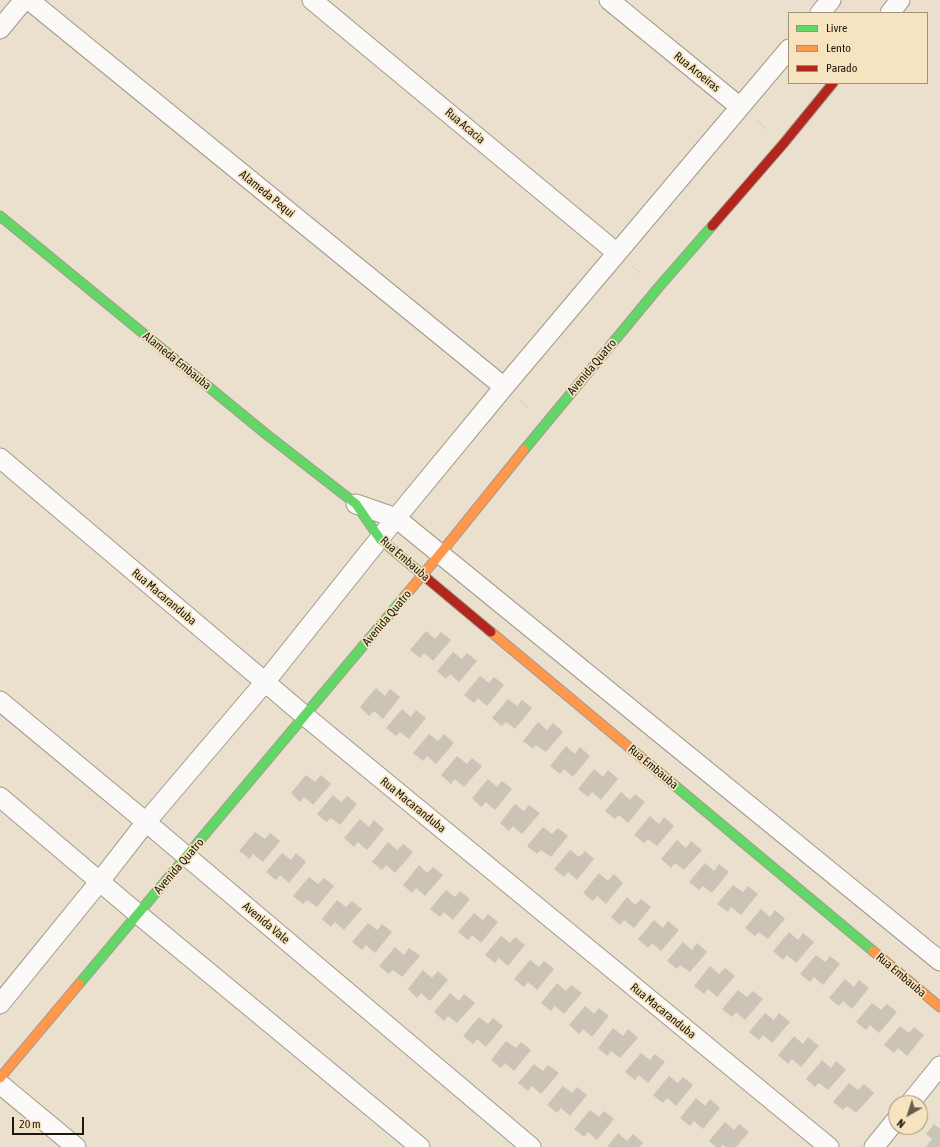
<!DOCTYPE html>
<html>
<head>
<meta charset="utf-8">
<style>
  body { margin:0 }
  #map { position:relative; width:940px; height:1147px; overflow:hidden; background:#eae0cd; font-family:"Asap Condensed",sans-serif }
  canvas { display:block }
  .legend { position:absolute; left:788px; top:12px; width:140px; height:72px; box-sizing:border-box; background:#f6e4c1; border:1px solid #a09278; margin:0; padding:5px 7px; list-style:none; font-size:12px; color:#1e170a }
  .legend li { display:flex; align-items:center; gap:8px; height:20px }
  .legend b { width:20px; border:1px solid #a09278 }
  .north { position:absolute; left:888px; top:1095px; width:40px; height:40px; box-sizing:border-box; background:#f6e4c1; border:1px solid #a09278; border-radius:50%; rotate:219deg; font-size:11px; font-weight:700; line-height:16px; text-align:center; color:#1e170a }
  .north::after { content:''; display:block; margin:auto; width:14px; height:18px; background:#655d4e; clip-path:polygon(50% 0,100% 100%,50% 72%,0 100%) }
  .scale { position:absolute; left:12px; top:1117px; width:72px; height:18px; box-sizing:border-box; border:2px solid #1e170a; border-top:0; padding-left:5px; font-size:12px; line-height:14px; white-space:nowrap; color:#1e170a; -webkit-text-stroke:3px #f6e4c1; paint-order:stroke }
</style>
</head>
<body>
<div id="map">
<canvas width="940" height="1147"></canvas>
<ul class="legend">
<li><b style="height:5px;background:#63d668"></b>Livre</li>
<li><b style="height:5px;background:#ff974d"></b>Lento</li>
<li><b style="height:5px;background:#b3261e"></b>Parado</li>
</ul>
<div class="north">N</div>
<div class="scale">20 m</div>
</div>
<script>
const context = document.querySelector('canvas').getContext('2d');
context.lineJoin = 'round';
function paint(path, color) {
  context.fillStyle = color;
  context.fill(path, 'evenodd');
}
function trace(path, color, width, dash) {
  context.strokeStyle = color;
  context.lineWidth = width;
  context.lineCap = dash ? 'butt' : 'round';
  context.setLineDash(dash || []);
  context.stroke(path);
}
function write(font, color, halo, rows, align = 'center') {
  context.font = font + ' "Asap Condensed",sans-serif';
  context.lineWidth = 3.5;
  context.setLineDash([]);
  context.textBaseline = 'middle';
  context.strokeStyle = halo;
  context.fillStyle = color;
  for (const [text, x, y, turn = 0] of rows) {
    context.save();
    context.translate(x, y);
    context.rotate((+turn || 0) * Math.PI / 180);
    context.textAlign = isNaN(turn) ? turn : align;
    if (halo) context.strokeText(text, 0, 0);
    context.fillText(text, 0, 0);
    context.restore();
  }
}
const building = new Path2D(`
  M 426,631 L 435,639 L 441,632 L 451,640 L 433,661 L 424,653 L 420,658 L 410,650 Z
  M 453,652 L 462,659 L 467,653 L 477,661 L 459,682 L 450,674 L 446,679 L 437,671 Z
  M 480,676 L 489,683 L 494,677 L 504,685 L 487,706 L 478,698 L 474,703 L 464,695 Z
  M 376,688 L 385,696 L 390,689 L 400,697 L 383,719 L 374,711 L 369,716 L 360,707 Z
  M 508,699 L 517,706 L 522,700 L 532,708 L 515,729 L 506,722 L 502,726 L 492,718 Z
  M 402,709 L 411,717 L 416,710 L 426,718 L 409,739 L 400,732 L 396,736 L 386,728 Z
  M 538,722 L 547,730 L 553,723 L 563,732 L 546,752 L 536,745 L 533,749 L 523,741 Z
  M 429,734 L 438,741 L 444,734 L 454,743 L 436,764 L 427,756 L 423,761 L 413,753 Z
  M 566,746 L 575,754 L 580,747 L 590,756 L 573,777 L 564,769 L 560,774 L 550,766 Z
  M 457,756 L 467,764 L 472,758 L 482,766 L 464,787 L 455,779 L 451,784 L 441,775 Z
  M 594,769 L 603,777 L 608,770 L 618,779 L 601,800 L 592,792 L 588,797 L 578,789 Z
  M 306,775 L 315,782 L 321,775 L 331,784 L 313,805 L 304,797 L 300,802 L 291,793 Z
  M 488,779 L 497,787 L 502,781 L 512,789 L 495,810 L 486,802 L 481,807 L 472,798 Z
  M 621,792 L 630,800 L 635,794 L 645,802 L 628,823 L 619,815 L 615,819 L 605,811 Z
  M 333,795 L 341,802 L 347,796 L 357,804 L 340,825 L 331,818 L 326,822 L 317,814 Z
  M 515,804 L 524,811 L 529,805 L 540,813 L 522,834 L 513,826 L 509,831 L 500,823 Z
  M 650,816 L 659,824 L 664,817 L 674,826 L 657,846 L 648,839 L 644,843 L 634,835 Z
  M 360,819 L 369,827 L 374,820 L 384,829 L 367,850 L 358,842 L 354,847 L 344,838 Z
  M 543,827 L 552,834 L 558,828 L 568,836 L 551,857 L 541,850 L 537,854 L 527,846 Z
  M 255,832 L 265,839 L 270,833 L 280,841 L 263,862 L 253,854 L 250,859 L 239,851 Z
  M 677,840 L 686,848 L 691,841 L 702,850 L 684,870 L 675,863 L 671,868 L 661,859 Z
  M 388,842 L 397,850 L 403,844 L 413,852 L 395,873 L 386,865 L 382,870 L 372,862 Z
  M 570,850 L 579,857 L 585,851 L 594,859 L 577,880 L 568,872 L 564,877 L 554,869 Z
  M 282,853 L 291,860 L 296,853 L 306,862 L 289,883 L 280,875 L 276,880 L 266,872 Z
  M 705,863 L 714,871 L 719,864 L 729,872 L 712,893 L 703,886 L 699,890 L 689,882 Z
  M 419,865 L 427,873 L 433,867 L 443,875 L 425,896 L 416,888 L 412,893 L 403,885 Z
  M 599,873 L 608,881 L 614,874 L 623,883 L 606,904 L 597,896 L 593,901 L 583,893 Z
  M 309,877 L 318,884 L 324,878 L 334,886 L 317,907 L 307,900 L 303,904 L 293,896 Z
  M 733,885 L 743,892 L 748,886 L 758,894 L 741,915 L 731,907 L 728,912 L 717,904 Z
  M 446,890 L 455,897 L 460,891 L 470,899 L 453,920 L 444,912 L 440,917 L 430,909 Z
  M 627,897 L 635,905 L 641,899 L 651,907 L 634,928 L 624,920 L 620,925 L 611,917 Z
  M 337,900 L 346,907 L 352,901 L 362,909 L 344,930 L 335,922 L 331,927 L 322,919 Z
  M 761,909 L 770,917 L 775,910 L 785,919 L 768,939 L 759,932 L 755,936 L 745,928 Z
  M 474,913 L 483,920 L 488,914 L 498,922 L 481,943 L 472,935 L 468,940 L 458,932 Z
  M 654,920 L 663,928 L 668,921 L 679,930 L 661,951 L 652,943 L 648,948 L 638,939 Z
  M 368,923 L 377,930 L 382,924 L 392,932 L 375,953 L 366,945 L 362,950 L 352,942 Z
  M 789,932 L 798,940 L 803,933 L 814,942 L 796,963 L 787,955 L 783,960 L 773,951 Z
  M 501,936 L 510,943 L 515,937 L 525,945 L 508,966 L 499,958 L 495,963 L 485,955 Z
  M 683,942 L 692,950 L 697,943 L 707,952 L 690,972 L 680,965 L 677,969 L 667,961 Z
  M 395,947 L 404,955 L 409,948 L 420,956 L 402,977 L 393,970 L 389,974 L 379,966 Z
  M 816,955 L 825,962 L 830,956 L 840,964 L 823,985 L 814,977 L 810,982 L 800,974 Z
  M 530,960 L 539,967 L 544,961 L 554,969 L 537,990 L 528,982 L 524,987 L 514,979 Z
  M 710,966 L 719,974 L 725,968 L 735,976 L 717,997 L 708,989 L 704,994 L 694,986 Z
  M 423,970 L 432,978 L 438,971 L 448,980 L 430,1001 L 421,993 L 417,998 L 408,989 Z
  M 845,979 L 854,987 L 859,980 L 869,988 L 852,1009 L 843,1001 L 839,1006 L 829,998 Z
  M 557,983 L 566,991 L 571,985 L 582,993 L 564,1014 L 555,1006 L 551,1011 L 541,1003 Z
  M 738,990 L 747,997 L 753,991 L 763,999 L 745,1020 L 736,1012 L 732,1017 L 722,1009 Z
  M 450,993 L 459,1001 L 464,994 L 475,1003 L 457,1023 L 448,1016 L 444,1021 L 434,1012 Z
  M 872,1003 L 881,1010 L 887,1004 L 897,1012 L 879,1033 L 870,1025 L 866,1030 L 856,1022 Z
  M 585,1006 L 594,1014 L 599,1008 L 609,1016 L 592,1037 L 583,1029 L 579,1034 L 569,1025 Z
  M 765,1013 L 774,1020 L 779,1013 L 790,1022 L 772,1043 L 763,1035 L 759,1040 L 749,1032 Z
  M 479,1017 L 488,1024 L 493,1018 L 503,1026 L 486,1047 L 477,1039 L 473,1044 L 463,1036 Z
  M 900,1026 L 909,1033 L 914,1027 L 924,1035 L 907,1056 L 898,1048 L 894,1053 L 884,1045 Z
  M 613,1028 L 623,1036 L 628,1029 L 638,1038 L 620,1058 L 611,1051 L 607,1056 L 598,1048 Z
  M 794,1036 L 803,1044 L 808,1037 L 819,1046 L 801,1067 L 792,1059 L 788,1064 L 778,1055 Z
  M 506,1041 L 516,1048 L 521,1042 L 531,1050 L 514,1071 L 505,1063 L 501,1068 L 491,1060 Z
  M 641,1053 L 650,1060 L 655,1054 L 665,1062 L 648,1083 L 639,1075 L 635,1080 L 625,1072 Z
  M 822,1060 L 831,1068 L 836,1061 L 846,1070 L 828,1090 L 819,1083 L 815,1087 L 806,1079 Z
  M 534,1064 L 543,1071 L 548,1065 L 559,1073 L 541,1094 L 532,1086 L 528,1091 L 518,1083 Z
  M 669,1076 L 678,1083 L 683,1077 L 693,1085 L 676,1106 L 667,1098 L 663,1103 L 653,1095 Z
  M 849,1083 L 858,1090 L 864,1084 L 874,1093 L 856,1113 L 847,1106 L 843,1110 L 833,1102 Z
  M 563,1086 L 572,1093 L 577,1087 L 587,1095 L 570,1116 L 561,1108 L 557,1113 L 547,1105 Z
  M 696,1098 L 705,1106 L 710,1099 L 720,1108 L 703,1129 L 694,1121 L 690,1126 L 680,1118 Z
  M 590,1110 L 599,1117 L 604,1111 L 614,1119 L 597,1140 L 588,1132 L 584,1137 L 574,1129 Z
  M 725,1122 L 734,1130 L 739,1124 L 749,1132 L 736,1147 L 725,1147 L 723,1145 L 721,1147 L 716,1147 L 709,1141 Z
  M 934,1124 L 940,1129 L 940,1147 L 926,1147 L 932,1139 L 926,1134 Z
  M 618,1133 L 627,1141 L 633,1134 L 643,1143 L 639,1147 L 607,1147 Z`);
const path = new Path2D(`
  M 757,121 L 767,129
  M 633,266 L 641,273
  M 520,401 L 528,408`);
const street = new Path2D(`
  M 29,0 L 504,387
  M 312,0 L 617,253
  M 609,0 L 740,107
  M 820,13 L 831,0
  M 890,13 L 900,0
  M 0,29 L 24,0
  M 0,458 L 265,682 L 305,716 L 829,1147
  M 356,504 L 396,518 L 940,961
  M 0,701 L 146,822 L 531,1147
  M 0,797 L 138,914 L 420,1147
  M 0,1004 L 100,881 L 146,822 L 265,682 L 396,518 L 504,387 L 789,49
  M 0,1084 L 76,1147
  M 910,1103 L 940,1066
  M 874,1147 L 896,1120`);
const fast = new Path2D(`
  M 0,216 L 266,434 L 356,504 L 380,539 L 418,571
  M 524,450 L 658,288 L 712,226
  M 673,784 L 873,951
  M 79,984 L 405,596`);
const slow = new Path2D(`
  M 405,596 L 440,554 L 524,450
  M 491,632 L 673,784
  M 873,951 L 940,1007
  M 0,1078 L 79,984`);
const jam = new Path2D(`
  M 712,226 L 784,143 L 833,83
  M 418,571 L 491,632`);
const streetNames = [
  ["Rua Aroeiras",697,72,39],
  ["Rua Acacia",465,126,40],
  ["Alameda Pequi",267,194,39],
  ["Alameda Embauba",177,361,39],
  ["Avenida Quatro",592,367,-50],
  ["Rua Embauba",405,559,41],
  ["Rua Macaranduba",164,597,40],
  ["Avenida Quatro",387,618,-50],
  ["Rua Embauba",653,767,40],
  ["Rua Macaranduba",413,805,39],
  ["Avenida Quatro",179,866,-49],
  ["Avenida Vale",266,923,40],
  ["Rua Embauba",901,975,40],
  ["Rua Macaranduba",663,1011,39]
];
paint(building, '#cbc3b5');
trace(street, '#a19a8b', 21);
trace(fast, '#a19a8b', 11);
trace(slow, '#a19a8b', 11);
trace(jam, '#a19a8b', 11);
trace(path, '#d7d4ce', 2.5, [2, 2]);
trace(street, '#fcfaf8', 19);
trace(fast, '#63d668', 9);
trace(slow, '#ff974d', 9);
trace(jam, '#b3261e', 9);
write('12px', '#1e170a', '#f6e4c1', streetNames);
</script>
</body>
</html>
